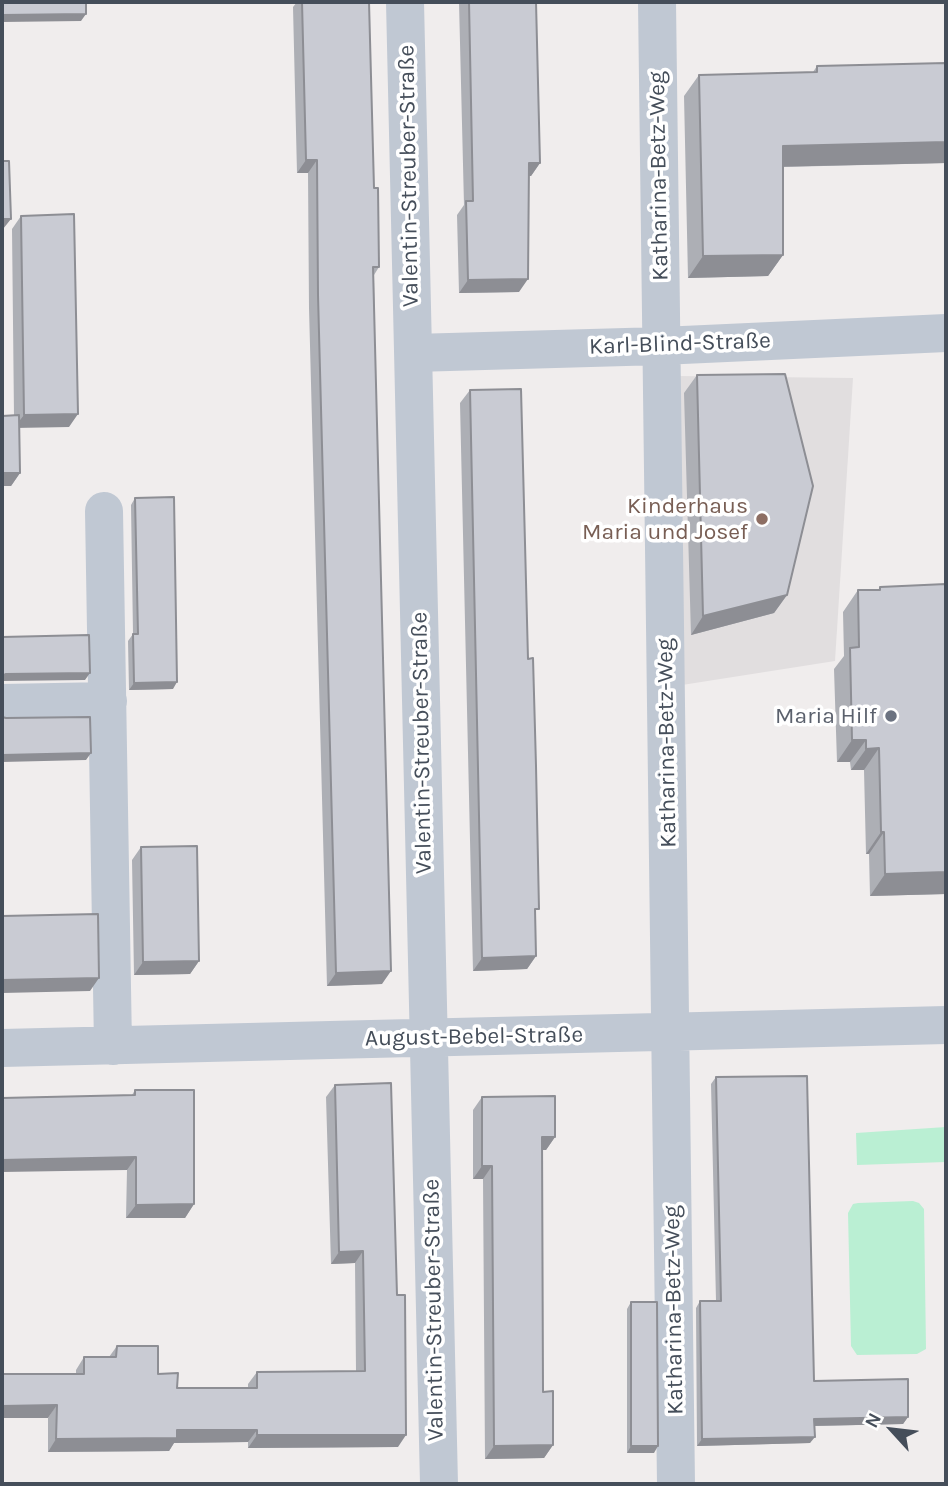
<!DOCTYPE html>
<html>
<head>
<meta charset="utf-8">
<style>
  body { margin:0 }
  #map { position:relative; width:948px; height:1486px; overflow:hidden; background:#f0eded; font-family:Karla,sans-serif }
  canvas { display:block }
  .frame { position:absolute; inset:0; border:4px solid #454e5a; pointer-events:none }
  .north { position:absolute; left:857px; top:1395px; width:70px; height:70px; -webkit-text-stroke:5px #fff; paint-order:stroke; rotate:297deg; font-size:19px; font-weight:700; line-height:28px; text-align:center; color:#454e5a }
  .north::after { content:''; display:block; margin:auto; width:24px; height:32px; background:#454e5a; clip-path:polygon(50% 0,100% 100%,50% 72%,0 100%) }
</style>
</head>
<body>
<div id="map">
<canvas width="948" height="1486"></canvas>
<div class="frame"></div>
<div class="north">N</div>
</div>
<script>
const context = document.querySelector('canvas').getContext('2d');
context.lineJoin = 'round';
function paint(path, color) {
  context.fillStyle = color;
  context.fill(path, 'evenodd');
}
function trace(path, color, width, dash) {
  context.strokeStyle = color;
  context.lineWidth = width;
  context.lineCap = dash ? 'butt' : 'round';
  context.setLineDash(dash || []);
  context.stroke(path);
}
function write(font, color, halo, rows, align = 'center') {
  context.font = font + ' Karla,sans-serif';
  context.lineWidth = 7;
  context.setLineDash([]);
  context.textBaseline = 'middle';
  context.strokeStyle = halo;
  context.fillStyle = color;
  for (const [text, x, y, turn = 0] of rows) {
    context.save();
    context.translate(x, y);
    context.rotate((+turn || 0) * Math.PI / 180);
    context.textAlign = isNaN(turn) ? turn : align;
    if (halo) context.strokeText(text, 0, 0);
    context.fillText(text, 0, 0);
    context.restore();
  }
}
const education = new Path2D(`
  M 678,376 L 853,378 L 835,661 L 682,685 Z`);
const green = new Path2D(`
  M 946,1127 L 946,1162 L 857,1165 L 856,1133 Z
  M 913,1201 L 919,1203 L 924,1209 L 926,1349 L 917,1354 L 857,1355 L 851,1346 L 848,1213 L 853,1204 L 858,1203 Z`);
const minor = new Path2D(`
  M 405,2 L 439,1484
  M 657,2 L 676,1484
  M 414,353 L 661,346 L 946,333
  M 104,511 L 113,1046
  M 2,703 L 108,701
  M 2,1048 L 946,1025`);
const wall = new Path2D(`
  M 297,2 L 369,2 L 374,188 L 379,267 L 374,275 L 382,984 L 327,986 L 309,308 L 308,173 L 297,173 L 293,7 Z
  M 459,2 L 536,2 L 540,163 L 531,176 L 529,176 L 519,292 L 459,293 L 457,215 L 464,205 Z
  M 946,63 L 946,163 L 783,167 L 783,255 L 768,276 L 688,278 L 684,96 L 699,75 L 813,72 L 817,66 Z
  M 21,216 L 69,427 L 19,427 L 20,473 L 11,486 L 14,416 L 12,229 Z
  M 697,375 L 787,595 L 774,613 L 691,635 L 684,393 Z
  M 470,390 L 528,659 L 536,956 L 527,969 L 473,971 L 460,403 Z
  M 135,498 L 173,689 L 129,690 L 128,641 L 133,634 L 131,505 Z
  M 946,584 L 946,894 L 870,896 L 869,854 L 866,854 L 864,770 L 851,770 L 850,762 L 837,762 L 834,669 L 844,656 L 843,612 L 858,590 L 878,590 L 880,587 Z
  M 141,847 L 199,961 L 190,974 L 134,975 L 132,860 Z
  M 716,1077 L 814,1381 L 908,1417 L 903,1424 L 815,1426 L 810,1443 L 697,1446 L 696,1308 L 700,1301 L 716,1301 L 711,1084 Z
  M 335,1085 L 398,1447 L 248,1448 L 248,1442 L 174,1443 L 169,1451 L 48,1452 L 48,1418 L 76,1374 L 76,1370 L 84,1357 L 109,1357 L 117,1346 L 158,1374 L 177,1388 L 248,1388 L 248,1384 L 257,1372 L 356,1371 L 355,1263 L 331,1264 L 326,1097 Z
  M 135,1090 L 194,1204 L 185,1218 L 126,1218 L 127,1170 L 132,1095 Z
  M 482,1097 L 555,1137 L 546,1150 L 542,1150 L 543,1392 L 553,1445 L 544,1458 L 485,1459 L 483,1179 L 473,1179 L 473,1110 Z
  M 631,1302 L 654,1453 L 627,1453 L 627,1309 Z`);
const shadedWall = new Path2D(`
  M 86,14 L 81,21 L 2,22 L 2,15 Z
  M 946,142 L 946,163 L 768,167 L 783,146 Z
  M 306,160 L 317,160 L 308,173 L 297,173 Z
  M 529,163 L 540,163 L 531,176 L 520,176 Z
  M 2,219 L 11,219 L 3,229 L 2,229 Z
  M 783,255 L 768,276 L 688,278 L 703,256 Z
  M 528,279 L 519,292 L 459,293 L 468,280 Z
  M 78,414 L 69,427 L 14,428 L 24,415 Z
  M 2,473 L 20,473 L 11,486 L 2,486 Z
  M 787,595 L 774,613 L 691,635 L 703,616 Z
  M 90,673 L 85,680 L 2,681 L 2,676 L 6,674 Z
  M 177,682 L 173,689 L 129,690 L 134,683 Z
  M 852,740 L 866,740 L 850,762 L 837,762 Z
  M 879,748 L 864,770 L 851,770 L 866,749 Z
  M 91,753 L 86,760 L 2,762 L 2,755 Z
  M 881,832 L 884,832 L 869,854 L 866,854 Z
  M 946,872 L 946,894 L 870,896 L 885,874 Z
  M 536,956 L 527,969 L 473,971 L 482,958 Z
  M 199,961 L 190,974 L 134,975 L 143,962 Z
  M 391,971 L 382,984 L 327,986 L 336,973 Z
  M 99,978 L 90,991 L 2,993 L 2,980 Z
  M 542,1137 L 555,1137 L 546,1150 L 533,1150 Z
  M 136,1157 L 127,1170 L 2,1172 L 2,1160 Z
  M 482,1166 L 492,1166 L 483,1179 L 473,1179 Z
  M 194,1204 L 185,1218 L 126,1218 L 136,1205 Z
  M 363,1251 L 355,1263 L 331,1264 L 339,1252 Z
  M 57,1405 L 48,1418 L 2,1418 L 2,1406 Z
  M 908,1417 L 903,1424 L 810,1426 L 814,1419 Z
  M 177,1430 L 257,1430 L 248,1442 L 174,1443 L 169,1451 L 48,1452 L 56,1439 Z
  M 257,1435 L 406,1435 L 398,1447 L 248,1448 Z
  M 815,1437 L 810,1443 L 697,1446 L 702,1439 Z
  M 553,1445 L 544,1458 L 485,1459 L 494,1446 Z
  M 631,1446 L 658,1446 L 654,1453 L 627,1453 Z`);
const building = new Path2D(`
  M 2,2 L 86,2 L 86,14 L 2,15 Z
  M 302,2 L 369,2 L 374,188 L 378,188 L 379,267 L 373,267 L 391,971 L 336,973 L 318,295 L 317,160 L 306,160 Z
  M 469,2 L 536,2 L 540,163 L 529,163 L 528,279 L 468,280 L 466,201 L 473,201 Z
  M 946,63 L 946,142 L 783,146 L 783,255 L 703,256 L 699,75 L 817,72 L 817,66 Z
  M 2,161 L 9,161 L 11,219 L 2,219 Z
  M 74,214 L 78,414 L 24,415 L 21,216 Z
  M 785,374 L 813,486 L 787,595 L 703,616 L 697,375 Z
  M 521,389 L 528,659 L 533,658 L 536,766 L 539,909 L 535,909 L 536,956 L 482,958 L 470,390 Z
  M 19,415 L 20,473 L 2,473 L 2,416 Z
  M 174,497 L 177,682 L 134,683 L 133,634 L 138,634 L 135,498 Z
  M 946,584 L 946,872 L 885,874 L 884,832 L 881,832 L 879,748 L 866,749 L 866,740 L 852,740 L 850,648 L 859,647 L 858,590 L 880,590 L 880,587 Z
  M 89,635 L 90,673 L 6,674 L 2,676 L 2,637 Z
  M 2,717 L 6,718 L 90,717 L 91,753 L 2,755 Z
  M 197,846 L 199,961 L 143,962 L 141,847 Z
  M 98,914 L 99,978 L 2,980 L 2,916 Z
  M 807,1076 L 814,1381 L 908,1379 L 908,1417 L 814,1419 L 815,1437 L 702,1439 L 700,1301 L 721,1301 L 716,1077 Z
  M 391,1083 L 397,1295 L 405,1295 L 406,1435 L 257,1435 L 257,1430 L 177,1430 L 177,1438 L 56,1439 L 57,1405 L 2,1406 L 2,1374 L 84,1374 L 84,1357 L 116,1357 L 117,1346 L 158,1346 L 158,1374 L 178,1373 L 177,1388 L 257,1388 L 257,1372 L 365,1371 L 363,1251 L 339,1252 L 335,1085 Z
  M 135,1090 L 194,1090 L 194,1204 L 136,1205 L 136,1157 L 2,1160 L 2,1098 L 135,1095 Z
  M 555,1096 L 555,1137 L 542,1137 L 543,1392 L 553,1391 L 553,1445 L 494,1446 L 492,1166 L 482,1166 L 482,1097 Z
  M 631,1302 L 657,1302 L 658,1446 L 631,1446 Z`);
const markers = [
  [762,519,7,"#8d6e63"],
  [891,716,7,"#6b7280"]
];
const streetNames = [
  ["Valentin-Streuber-Straße",409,176,-91],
  ["Katharina-Betz-Weg",659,176,-91],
  ["Karl-Blind-Straße",680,344,-2],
  ["Valentin-Streuber-Straße",422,743,-91],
  ["Katharina-Betz-Weg",667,743,-91],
  ["August-Bebel-Straße",474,1037,-1],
  ["Valentin-Streuber-Straße",434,1310,-91],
  ["Katharina-Betz-Weg",674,1310,-91]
];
const educationNames = [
  ["Kinderhaus",748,506],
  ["Maria und Josef",748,532]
];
const worshipNames = [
  ["Maria Hilf",877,716]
];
paint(education, '#e1dedf');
paint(green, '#baefd3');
trace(minor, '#c0c8d3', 38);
paint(wall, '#adafb5');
paint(shadedWall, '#8d8e94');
paint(building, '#c9cbd3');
trace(building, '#8d8e94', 2);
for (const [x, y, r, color] of markers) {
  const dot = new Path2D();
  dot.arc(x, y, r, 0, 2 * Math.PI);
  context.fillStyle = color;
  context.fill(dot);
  trace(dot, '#fff', 2.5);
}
write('23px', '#454e5a', '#fff', streetNames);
write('23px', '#785e54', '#fff', educationNames, 'right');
write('23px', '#5b616d', '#fff', worshipNames, 'right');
</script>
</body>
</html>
